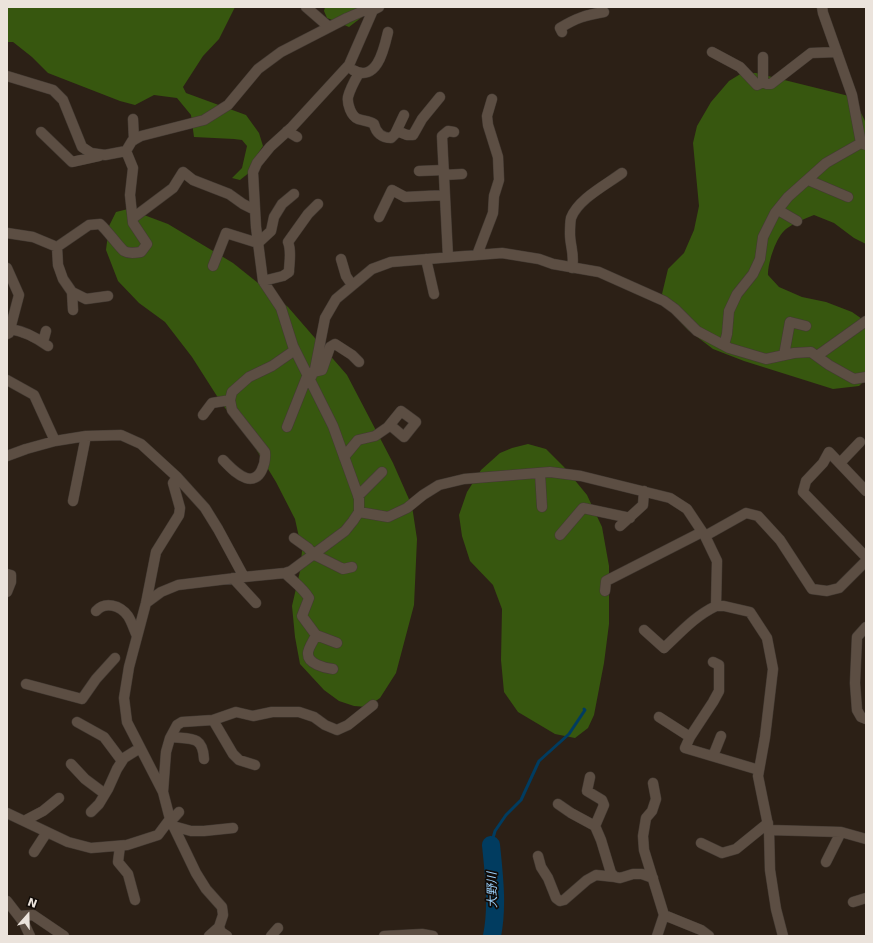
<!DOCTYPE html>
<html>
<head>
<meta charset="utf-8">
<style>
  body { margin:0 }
  #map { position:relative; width:873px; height:943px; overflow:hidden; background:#2c2016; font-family:"DejaVu Sans",sans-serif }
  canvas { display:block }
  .frame { position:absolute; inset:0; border:8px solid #ebe3dc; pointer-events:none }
  .north { position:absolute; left:8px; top:895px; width:40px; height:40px; -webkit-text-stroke:3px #110b07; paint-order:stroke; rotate:20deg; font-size:11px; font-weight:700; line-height:16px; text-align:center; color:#ebe3dc }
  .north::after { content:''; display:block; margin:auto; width:14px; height:18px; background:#ebe3dc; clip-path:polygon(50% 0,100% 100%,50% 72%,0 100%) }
</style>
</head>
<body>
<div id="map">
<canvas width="873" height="943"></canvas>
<div class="frame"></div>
<div class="north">N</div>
</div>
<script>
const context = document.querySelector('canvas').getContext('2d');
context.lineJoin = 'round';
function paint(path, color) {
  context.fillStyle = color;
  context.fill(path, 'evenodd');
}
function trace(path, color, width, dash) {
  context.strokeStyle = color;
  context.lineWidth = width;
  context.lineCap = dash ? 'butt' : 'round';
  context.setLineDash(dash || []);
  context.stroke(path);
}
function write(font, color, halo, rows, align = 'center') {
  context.font = font + ' "DejaVu Sans","Noto Sans JP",sans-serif';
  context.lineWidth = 3.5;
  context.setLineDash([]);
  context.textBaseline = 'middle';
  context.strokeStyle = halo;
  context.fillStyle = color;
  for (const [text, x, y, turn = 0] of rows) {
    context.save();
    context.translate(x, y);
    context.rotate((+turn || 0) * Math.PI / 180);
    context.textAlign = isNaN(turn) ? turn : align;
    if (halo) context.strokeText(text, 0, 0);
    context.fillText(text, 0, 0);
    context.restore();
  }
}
const forest = new Path2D(`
  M 7,7 L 235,7 L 219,39 L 203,56 L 183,87 L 186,93 L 246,115 L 259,133 L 263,146 L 255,158 L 250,172 L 240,180 L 232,178 L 242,168 L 247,146 L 242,140 L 234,139 L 194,137 L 191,115 L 177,98 L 154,95 L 135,105 L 120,101 L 48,73 L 32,57 L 13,42 L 7,42 Z
  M 325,7 L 372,7 L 366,14 L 349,27 L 327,18 L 324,11 Z
  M 742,73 L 756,73 L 853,97 L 866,123 L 866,244 L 854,238 L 834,223 L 814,215 C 804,219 794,223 786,229 C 776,237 768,262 768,275 L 779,287 L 802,297 L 826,302 L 852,312 L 865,321 L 866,379 L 859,386 L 833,389 L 744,361 L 713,349 L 688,330 L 672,313 L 662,294 L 668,269 L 684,253 L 694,230 L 699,206 L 693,143 L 697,126 L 711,102 L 729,81 Z
  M 128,209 L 168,224 L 233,263 L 288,307 L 347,375 L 393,463 L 412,506 L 417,539 L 414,605 L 396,673 L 380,698 L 367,707 L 354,706 L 339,701 L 324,690 L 300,664 L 295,637 L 292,606 L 300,571 L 302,551 L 295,519 L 276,482 L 254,446 L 222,404 L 192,357 L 165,322 L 139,303 L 118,281 L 106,250 L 109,226 L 116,212 Z
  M 528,444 L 546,449 L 564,467 L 587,495 L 602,527 L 609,566 L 609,624 L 604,663 L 594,715 L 588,728 L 575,738 L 555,734 L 518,712 L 504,692 L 501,660 L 502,609 L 493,585 L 470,561 L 462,536 L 459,515 L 467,492 L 481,470 L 500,453 L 512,448 Z`);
const stream = new Path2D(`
  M 491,845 L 495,831 L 506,815 L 521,800 L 539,761 L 569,734 L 585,710 L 584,709`);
const river = new Path2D(`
  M 491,845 C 494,875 498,906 492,936`);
const street = new Path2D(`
  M 306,7 L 329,27
  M 822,7 L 823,13 L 852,95 L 861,143
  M 562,32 L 560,28 C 576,18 586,15 604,12
  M 712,52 L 740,67 L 757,85 L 763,82
  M 763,57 L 763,82 L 767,84 L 771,84 L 811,53 L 837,52
  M 353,70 C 377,83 384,49 388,32
  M 359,73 C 355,80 350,89 348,97 C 347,104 351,116 358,119 C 364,121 369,121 374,124 C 376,133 382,138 391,138 L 395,134 L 404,115
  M 7,76 L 53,90 L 63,100 L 82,147 L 91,153 L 105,155 L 126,151
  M 133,119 L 134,140
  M 287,131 L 297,137
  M 397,131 L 407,135 L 413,135 L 422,119 L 440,97
  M 41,132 L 72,162 L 99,156
  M 419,171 L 444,170
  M 444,175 L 462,174
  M 808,180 L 848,197
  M 778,210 L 797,221
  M 379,217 L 392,190 L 405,197 L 445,195
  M 133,218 L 173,188 L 183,172 L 193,180 L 229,194 L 243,204 L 255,210
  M 7,233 L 33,237 L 57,247 L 58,265 L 63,279 L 72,292 L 86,299 L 108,296
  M 57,247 L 89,225 L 100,224 C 107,230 119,247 124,251 C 129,254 135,253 141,252 L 147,244 L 133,223 L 130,195 L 133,168 L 126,151 L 132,141 L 141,136 L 204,120 L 228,105 L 258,69 L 281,52 L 347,18 L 363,11 L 373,10 L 374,7
  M 477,255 L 493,213 L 494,196 L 499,180 L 498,157 L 488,125 L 487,116 L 492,99
  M 448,257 L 442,136 L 448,131 L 454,132
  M 341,259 L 346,276 L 352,285
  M 426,259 L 434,294
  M 213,266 L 226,233 L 258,243 L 271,231 L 274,217 L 282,204 L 294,194
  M 7,268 L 19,295 L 9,333 L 7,334
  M 572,268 C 575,255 570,246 570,234 C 570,229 570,223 571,218 C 578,199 606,185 622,173
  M 263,281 L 283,276 L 289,272 C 289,262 292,252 288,242 L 308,214 L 318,204
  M 72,292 L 73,310
  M 10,329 C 24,331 37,338 48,346
  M 43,342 L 46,331
  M 724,345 L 727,334 L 729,311 L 737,294 L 753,274 L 760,259 L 763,237 L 775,213 L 788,197 L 826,163 L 861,143 L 866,145
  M 784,355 L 790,322 L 806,326
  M 817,356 L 866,321
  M 313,372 L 322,370 L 330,347 L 335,344 L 352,355 L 359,362
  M 310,379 L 315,369 L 325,318 L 336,299 L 372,269 L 391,262 L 502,253 L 539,259 L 553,264 L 599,272 L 664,301 L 675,309 L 697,331 L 729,348 L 766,359 L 794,353 L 811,352 L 829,365 L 854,379 L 866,377
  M 7,380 L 34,395 L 55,441
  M 203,415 L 212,403 L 230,400
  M 287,427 L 308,374
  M 7,456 L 26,449 L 55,441 L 86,436 L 121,435 L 141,444 L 177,477 L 205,508 L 218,529 L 244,577
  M 344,457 L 358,440 L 375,436 L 388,427 L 401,411 L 416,422 L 404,437 L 390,425
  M 223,460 C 230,467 237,475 246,478 C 261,483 266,462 265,452 L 232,410 L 230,400 L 232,392 L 249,377 L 272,366 L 295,350
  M 840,463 L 860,442
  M 540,473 L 542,507
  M 866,491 L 829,452 L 823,463 L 806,481 L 803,492 L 866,557
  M 358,496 L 382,472
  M 73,501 L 86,436
  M 359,512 L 388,517 L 407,508 L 423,495 L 439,485 L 464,479 L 550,472 L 581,476 L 670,498 L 687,509 L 705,536 L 717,561 L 716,606 L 724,606 L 750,612 L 767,638 L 773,669 L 765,737 L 758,776 L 769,830 L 770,870 L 776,909 L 783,936
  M 620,526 L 643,505 L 644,491
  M 560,535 L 583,508 L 630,518
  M 705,536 L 746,513 L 758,516 L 780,540 L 812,589 L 827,591 L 839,588 L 866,561
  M 294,538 L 308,548 L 313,554 L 343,569 L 352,567
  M 285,573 C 293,581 303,588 309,598 L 302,616 L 316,635 L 337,643
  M 7,574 L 11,575 L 11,582 L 7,592
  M 233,578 L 256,603
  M 605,591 L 606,581 L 702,532
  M 146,603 L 161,592 L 178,585 L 244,577 L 285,573 L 291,571 L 345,531 L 353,521 L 359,512 L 359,498 L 333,426 L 293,346 L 281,308 L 263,281 L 256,227 L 253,172 L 257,163 L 270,147 L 292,127 L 349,65 L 373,10 L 379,7
  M 96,611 C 105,601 120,605 128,616 C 132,622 134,630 137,636
  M 866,627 L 857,637 L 855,683 L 857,710 L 861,717 L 866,719
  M 644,630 L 664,648 C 681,632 695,616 716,606
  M 316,635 C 314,640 308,648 308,653 C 307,664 325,668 333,669
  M 713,662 L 719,665 L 719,691 L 713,702 L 690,737 L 685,748 L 759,770
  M 26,684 L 82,699 L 96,679 L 115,658
  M 659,717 L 690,737
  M 213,720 L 233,754 L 239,760 L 255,765
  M 77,722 L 104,737 L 122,761
  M 171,737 C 190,739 203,735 204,759
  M 713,756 L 721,736
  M 71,764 L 85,779 L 105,794
  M 590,777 L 587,791 L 602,800 L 604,805 L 595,826
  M 653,783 L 656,799 L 652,811 L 646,818 L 643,836 L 644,850 L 664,915 L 657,936
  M 163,792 L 166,752 L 170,738 L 177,725 L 182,722 L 213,720 L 236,712 L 253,716 L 272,712 L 299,712 L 314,717 L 325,725 L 337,730 L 348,725 L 373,705
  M 558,804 L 571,813 L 595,826 L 601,840 L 611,873 L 615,877 L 620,878 L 633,874 L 642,874 L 653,878
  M 91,812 L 99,804 L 108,789 L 117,769 L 124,758 L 140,748
  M 7,813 L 68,842 L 91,848 L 127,845 L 158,835 L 170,819 L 163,792 L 127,722 L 124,698 L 129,667 L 146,603 L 156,552 L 179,515 L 180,508 L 173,483 L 177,477
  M 170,819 L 196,873 L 206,889 L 222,907 L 223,915 L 219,927 L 221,932 L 227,936
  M 24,821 L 43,811 L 59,798
  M 171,821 L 179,812
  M 173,826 L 191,831 L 204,831 L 233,828
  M 769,830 L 841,832 L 866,839
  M 701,843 L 722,853 L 736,849 L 768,823
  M 120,846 L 118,862 L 128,874 L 135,900
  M 34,852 L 47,832
  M 538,856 L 541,867 L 548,878 L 556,898 L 560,901 L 564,900 L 587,880 L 596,875 L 615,877
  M 826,862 L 841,832
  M 7,901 L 24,923 L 30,936
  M 853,902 L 866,898
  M 664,915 L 701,930 L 709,936
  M 19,916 L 33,915 L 64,936
  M 209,936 L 219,927
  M 271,936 L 278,928
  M 384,936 L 422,934 L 433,936`);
const waterNames = [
  ["大野川",493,890,-91]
];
paint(forest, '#37570f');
trace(stream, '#013c60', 3);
trace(river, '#013c60', 18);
trace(street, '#433a33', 11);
trace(street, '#5c4e43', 10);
write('italic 12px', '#9bcff9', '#110b07', waterNames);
</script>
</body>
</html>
